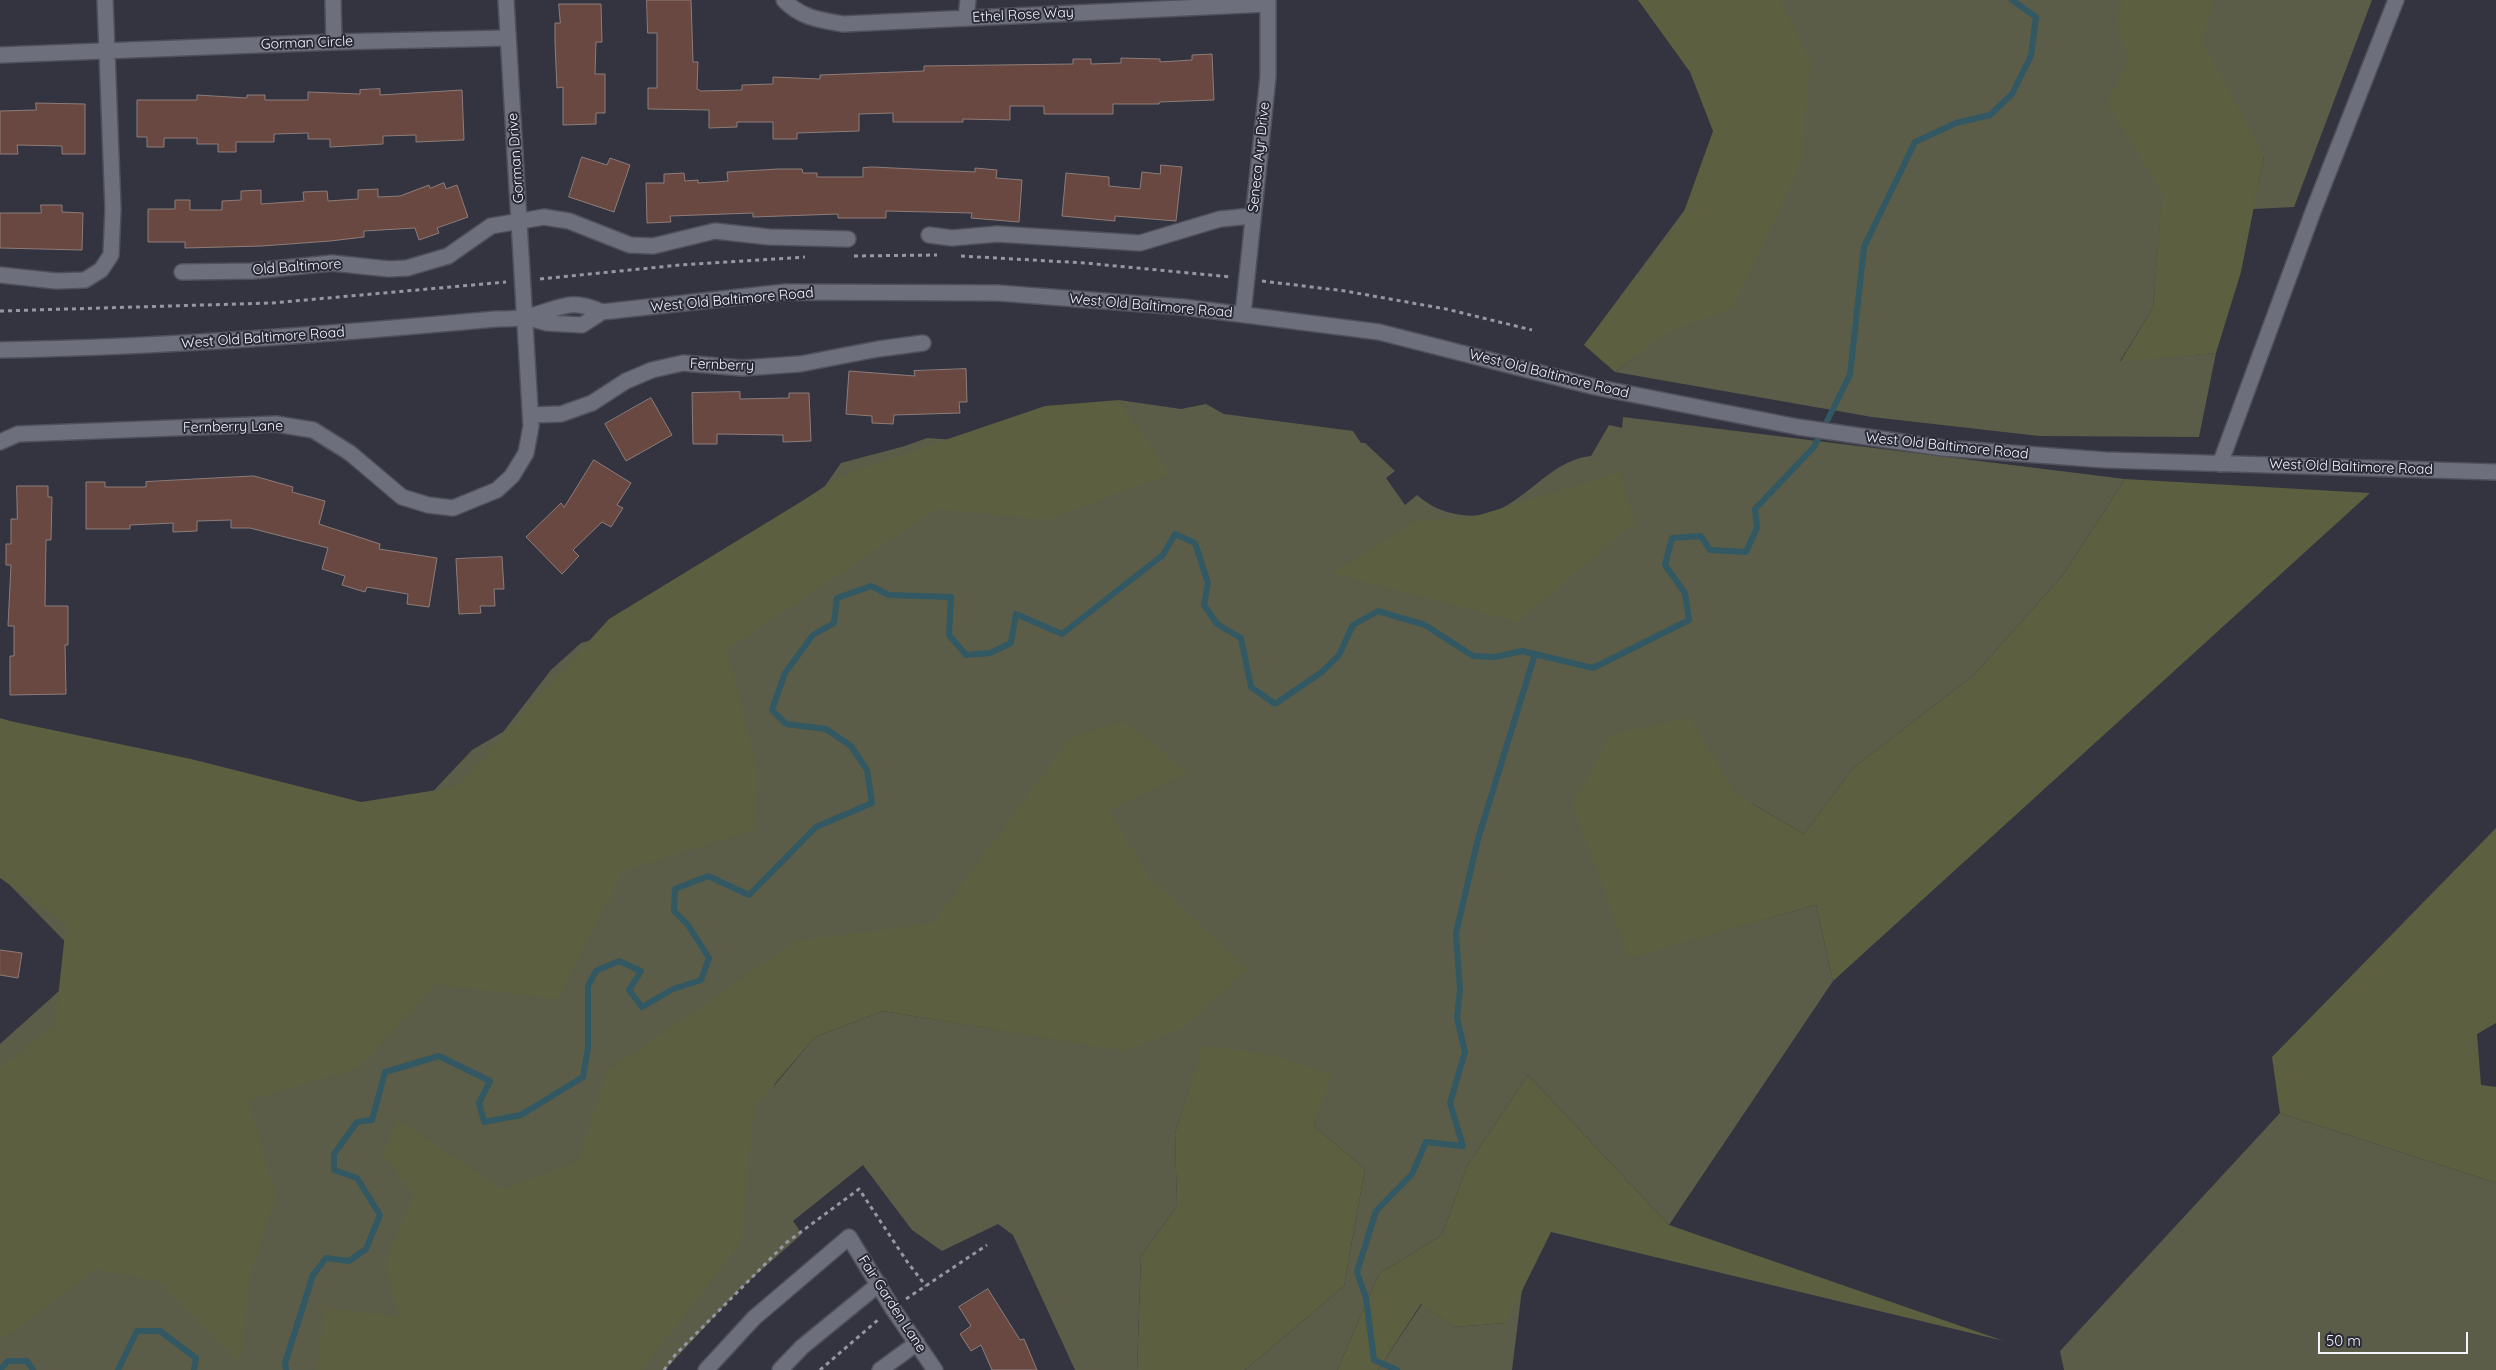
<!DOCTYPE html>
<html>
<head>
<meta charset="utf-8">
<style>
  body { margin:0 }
  #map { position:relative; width:2496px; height:1370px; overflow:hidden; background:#333440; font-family:Quicksand,sans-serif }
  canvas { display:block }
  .scale { position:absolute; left:2318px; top:1332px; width:150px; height:22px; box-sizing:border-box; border:2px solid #f3f4fc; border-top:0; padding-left:6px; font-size:15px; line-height:18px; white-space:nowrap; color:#f3f4fc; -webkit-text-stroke:4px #292a36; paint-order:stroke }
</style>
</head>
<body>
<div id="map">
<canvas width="2496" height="1370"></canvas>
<div class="scale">50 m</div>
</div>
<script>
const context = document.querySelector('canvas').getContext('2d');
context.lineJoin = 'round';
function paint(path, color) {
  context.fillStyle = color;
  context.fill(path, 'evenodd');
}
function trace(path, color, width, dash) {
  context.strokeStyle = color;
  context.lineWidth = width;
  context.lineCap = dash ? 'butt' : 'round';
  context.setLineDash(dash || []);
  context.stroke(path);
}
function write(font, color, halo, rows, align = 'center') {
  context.font = font + ' Quicksand,sans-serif';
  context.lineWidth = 4;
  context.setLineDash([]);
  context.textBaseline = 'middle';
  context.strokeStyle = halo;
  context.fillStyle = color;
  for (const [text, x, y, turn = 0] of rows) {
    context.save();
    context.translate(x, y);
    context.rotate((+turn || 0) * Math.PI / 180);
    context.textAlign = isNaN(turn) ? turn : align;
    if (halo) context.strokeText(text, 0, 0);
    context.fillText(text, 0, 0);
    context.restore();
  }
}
const green = new Path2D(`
  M 1683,0 L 2372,0 L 2294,207 L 2253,209 L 2264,156 L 2162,200 L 2153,308 L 2120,361 L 2216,353 L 2199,437 L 2039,436 L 1872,417 L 1615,372 L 1635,357 L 1584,345 L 1704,184 L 1741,120 Z
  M 1119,400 L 1181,409 L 1206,404 L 1224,414 L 1353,431 L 1361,443 L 1365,443 L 1395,471 L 1386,478 L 1405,505 L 1417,495 C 1430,506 1444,513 1462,515 C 1517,523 1541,461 1591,456 L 1609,425 L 1622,428 L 1623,417 L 2125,479 L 2063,575 L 1975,674 L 1853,768 L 1804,834 L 1751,803 L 1629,957 L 1816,905 L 1833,981 L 1669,1225 L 1528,1075 L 1467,1166 L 1442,1235 L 1379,1274 L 1337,1370 L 1245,1370 L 1344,1286 L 1365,1169 L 1314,1126 L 1317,1117 L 1193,1078 L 1175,1133 L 1177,1206 L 1141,1256 L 1137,1370 L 1075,1370 L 1013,1235 L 998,1224 L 942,1251 L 912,1230 L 863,1165 L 793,1221 L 802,1234 L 739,1290 L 665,1370 L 0,1370 L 0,1044 L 88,965 L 0,875 L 0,718 L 391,836 L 472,750 L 503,732 L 551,670 L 581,643 L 601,637 L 825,486 L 841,463 L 905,446 L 927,438 L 969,441 L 1130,417 ZM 890,986 L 1068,1041 L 883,1011 L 815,1037 L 773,1087 L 794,1047 Z
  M 2280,1113 L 2496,1183 L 2496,1370 L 2064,1370 L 2060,1351 Z
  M 1522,1289 L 1512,1370 L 1378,1370 L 1422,1304 L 1455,1327 L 1505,1323 Z`);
const forest = new Path2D(`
  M 1638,0 L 1781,0 L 1810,61 L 1803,160 L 1733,309 L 1669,332 L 1615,372 L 1584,345 L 1681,220 L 1713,131 L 1690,72 Z
  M 2122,0 L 2213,0 L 2203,41 L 2264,156 L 2241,272 L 2216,353 L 2120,362 L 2153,308 L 2162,193 L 2106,103 L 2129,61 L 2116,24 Z
  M 1119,400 L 1170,474 L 1047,520 L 937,509 L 728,649 L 758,773 L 754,829 L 623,872 L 559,999 L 437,985 L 357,1069 L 249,1100 L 276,1195 L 251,1275 L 240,1363 L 159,1282 L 95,1269 L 18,1329 L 0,1338 L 0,1068 L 55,1025 L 66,924 L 0,878 L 0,719 L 191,759 L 361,802 L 456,787 L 609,619 L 848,473 L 1045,406 Z
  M 1620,472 L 1635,522 L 1518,622 L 1332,573 L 1416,521 L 1473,517 Z
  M 2125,479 L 2370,493 L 1833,981 L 1816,905 L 1629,958 L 1572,805 L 1610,735 L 1689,717 L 1737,795 L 1804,834 L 1853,768 L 1975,674 L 2063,575 Z
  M 1124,721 L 1189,773 L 1109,810 L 1151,879 L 1248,969 L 1183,1028 L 1125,1051 L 883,1011 L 815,1037 L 754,1108 L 742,1241 L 642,1370 L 317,1370 L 324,1308 L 399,1317 L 384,1264 L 414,1195 L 382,1155 L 397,1119 L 503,1189 L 578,1161 L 607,1071 L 796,941 L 933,923 L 1070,738 Z
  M 2496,828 L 2496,1023 L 2477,1034 L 2481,1085 L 2496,1087 L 2496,1183 L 2280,1113 L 2272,1057 Z
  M 1203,1045 L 1278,1056 L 1332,1075 L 1314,1126 L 1365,1169 L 1344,1286 L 1245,1370 L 1137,1370 L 1141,1256 L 1177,1206 L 1175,1133 Z
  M 1528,1075 L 1669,1225 L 2004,1341 L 1551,1232 L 1506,1323 L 1455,1327 L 1421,1304 L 1378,1370 L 1337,1370 L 1379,1274 L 1442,1235 L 1467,1166 Z`);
const stream = new Path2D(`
  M 0,1370 L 8,1361 L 27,1361 L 33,1370
  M 118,1370 L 137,1331 L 160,1331 L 196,1358 L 194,1370
  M 286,1370 L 285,1363 L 313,1275 L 326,1258 L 349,1261 L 366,1249 L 380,1215 L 357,1178 L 334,1170 L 334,1154 L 357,1122 L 372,1120 L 385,1072 L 439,1056 L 490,1081 L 479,1103 L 484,1122 L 521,1115 L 583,1077 L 588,1048 L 588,986 L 596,971 L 619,961 L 641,971 L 629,990 L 642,1007 L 673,989 L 701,980 L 709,958 L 688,925 L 674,911 L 675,889 L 708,876 L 749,895 L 816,827 L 872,803 L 867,770 L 851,746 L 826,729 L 786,724 L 772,710 L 785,673 L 813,635 L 834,623 L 837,598 L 871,586 L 889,595 L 951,597 L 949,635 L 966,655 L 990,653 L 1011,643 L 1016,614 L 1062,634 L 1163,555 L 1175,534 L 1195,543 L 1208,583 L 1204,605 L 1217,624 L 1241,638 L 1251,687 L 1275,704 L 1322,672 L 1339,655 L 1353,625 L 1378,611 L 1425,625 L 1473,656 L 1495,657 L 1522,651 L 1593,668 L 1689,620 L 1685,593 L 1665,565 L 1672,538 L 1701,536 L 1710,550 L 1746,552 L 1757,528 L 1755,509 L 1814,447 L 1850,375 L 1864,247 L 1915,142 L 1956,123 L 1990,115 L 2012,94 L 2031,56 L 2036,17 L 2012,0
  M 1397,1370 L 1374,1360 L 1366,1298 L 1357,1272 L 1376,1211 L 1412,1174 L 1426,1142 L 1463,1146 L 1450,1103 L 1465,1052 L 1457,1018 L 1460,990 L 1456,933 L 1478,839 L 1535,654`);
const building = new Path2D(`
  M 647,0 L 691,0 L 693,62 L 698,62 L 697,89 L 701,91 L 742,90 L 742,85 L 773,84 L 773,77 L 820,79 L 820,75 L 924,71 L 924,66 L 1073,64 L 1073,59 L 1091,59 L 1091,64 L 1121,63 L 1121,58 L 1160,59 L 1160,62 L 1192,60 L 1192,55 L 1212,54 L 1214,100 L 1160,102 L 1159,104 L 1113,104 L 1113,114 L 1044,114 L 1044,106 L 1010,106 L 1010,120 L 963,119 L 963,122 L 893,122 L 893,113 L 859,114 L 859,131 L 797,133 L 797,139 L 773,139 L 773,122 L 737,122 L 737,127 L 709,128 L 709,110 L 648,109 L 648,88 L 657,88 L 657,33 L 648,33 Z
  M 559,4 L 601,4 L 602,42 L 596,42 L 595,74 L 605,74 L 605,113 L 596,113 L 596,124 L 563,125 L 563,87 L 557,88 L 555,43 L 555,23 L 560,23 Z
  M 380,89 L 380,95 L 462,90 L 464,140 L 416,142 L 416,135 L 383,136 L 383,144 L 330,147 L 330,139 L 308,139 L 308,133 L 274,134 L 274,142 L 236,142 L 236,152 L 218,152 L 218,144 L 197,144 L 197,138 L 164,138 L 164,147 L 147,147 L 147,137 L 137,137 L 137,100 L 197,100 L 197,95 L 247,98 L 247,95 L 265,95 L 265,100 L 308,100 L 308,92 L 360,94 L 360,90 Z
  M 36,103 L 85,104 L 85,154 L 62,154 L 62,146 L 17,145 L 18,154 L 0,154 L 0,111 L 36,110 Z
  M 582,157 L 607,165 L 610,158 L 630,165 L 614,212 L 569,197 Z
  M 1161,165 L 1182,167 L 1176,221 L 1115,216 L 1115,221 L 1062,216 L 1066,173 L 1109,177 L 1109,186 L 1140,189 L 1142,172 L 1160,174 Z
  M 873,167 L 975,172 L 975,168 L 997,170 L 996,178 L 1022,180 L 1019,222 L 971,218 L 972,213 L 886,211 L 886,218 L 838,218 L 838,214 L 753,217 L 753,213 L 670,216 L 671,222 L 647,223 L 646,183 L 664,183 L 664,174 L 684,173 L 685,181 L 698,180 L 698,183 L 728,181 L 727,172 L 778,169 L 802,169 L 803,173 L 817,173 L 817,177 L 863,177 L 863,168 Z
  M 444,183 L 446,189 L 457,185 L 468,217 L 437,228 L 439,233 L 419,240 L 415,228 L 364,231 L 364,237 L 330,241 L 262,246 L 185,248 L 185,242 L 148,242 L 148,209 L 175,209 L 175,200 L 190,200 L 190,210 L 222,210 L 222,201 L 241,200 L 241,191 L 261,190 L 261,204 L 304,201 L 303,192 L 327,191 L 328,201 L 358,199 L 358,190 L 378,189 L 378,197 L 400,196 L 429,185 L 430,188 Z
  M 41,205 L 62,205 L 62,212 L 83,213 L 82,250 L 0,248 L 0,213 L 41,213 Z
  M 966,369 L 967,402 L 959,402 L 960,413 L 894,415 L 893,424 L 872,423 L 872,416 L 846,414 L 849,371 L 915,376 L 914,371 Z
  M 740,392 L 740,399 L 789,398 L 789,393 L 809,393 L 811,441 L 783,442 L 783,435 L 717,434 L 717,444 L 693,444 L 692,393 Z
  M 651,398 L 672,435 L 626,461 L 605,424 Z
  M 594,460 L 631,483 L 617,505 L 623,508 L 611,527 L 602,522 L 573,550 L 579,556 L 562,574 L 526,537 L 561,503 L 564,507 Z
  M 254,476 L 293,487 L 292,492 L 325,501 L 319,524 L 380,544 L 379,549 L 437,558 L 429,607 L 407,604 L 408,594 L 367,587 L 365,592 L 342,585 L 345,576 L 322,569 L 328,548 L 250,528 L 231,528 L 231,520 L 197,521 L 197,531 L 173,532 L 173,523 L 130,525 L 130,529 L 86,529 L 86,482 L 105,482 L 105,487 L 146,487 L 146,482 Z
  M 17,486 L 48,486 L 48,497 L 52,497 L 51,540 L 46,540 L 45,606 L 68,606 L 68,645 L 65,645 L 66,694 L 10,695 L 10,656 L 14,656 L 14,626 L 8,626 L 11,565 L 6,565 L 6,544 L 11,544 L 11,519 L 17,519 Z
  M 502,557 L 504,589 L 494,589 L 495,606 L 480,606 L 481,613 L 459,614 L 456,559 Z
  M 0,950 L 22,953 L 18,978 L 0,975 Z
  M 988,1289 L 1020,1340 L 1024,1339 L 1037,1370 L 992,1370 L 981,1345 L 971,1351 L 960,1334 L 971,1326 L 959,1307 Z`);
const path = new Path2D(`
  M 854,256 L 937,255
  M 961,256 L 1085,263 L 1231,277
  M 540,279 L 680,265 L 805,257
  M 1262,281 L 1345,291 L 1446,309 L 1532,330
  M 0,311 L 272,303 L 506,282
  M 906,1299 L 987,1245
  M 664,1370 L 675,1355 L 786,1243 L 859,1189 L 908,1263 L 926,1286
  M 820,1370 L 879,1319`);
const minor = new Path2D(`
  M 333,0 L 334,42
  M 784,0 C 801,18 820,20 843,24 L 1268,4
  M 966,18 L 968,0
  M 0,55 L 334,42 L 508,38
  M 929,235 L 952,238 L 997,234 L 1140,243 L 1220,219 L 1252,216
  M 182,272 L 253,271 L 332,263 L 389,269 L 407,268 L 448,256 L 491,226 L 544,217 L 569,221 L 630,245 L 653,246 L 715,231 L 769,237 L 848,239
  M 0,275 L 56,281 L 85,280 L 101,270 L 111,255 L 113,209 L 105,0
  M 1243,314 L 1268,77 L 1268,0
  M 525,317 L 547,323 L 582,325 L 602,312 L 785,292 L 998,293 L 1183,307 L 1379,332 L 1595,387 L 1798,427 L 1943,448 L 2106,460 L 2496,472
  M 0,350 C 166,347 331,334 496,319 C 506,319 517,319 526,317 C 559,310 568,296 602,312
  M 531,415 L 561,414 L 592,403 L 626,381 L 652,370 L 683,363 L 742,368 L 800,364 L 878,349 L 923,343
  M 0,442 L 18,434 L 276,424 L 313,430 L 350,453 L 402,497 L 428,505 L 453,508 L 497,490 L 512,476 L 526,453 L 531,426 L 506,0
  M 2220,464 L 2314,209 L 2396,0
  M 706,1370 L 754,1318 L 849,1237 L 893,1309 L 935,1370
  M 780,1370 L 802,1347 L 879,1284
  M 880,1370 L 917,1343`);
const streetNames = [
  ["Ethel Rose Way",1023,15,-3],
  ["Gorman Circle",307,43,-2],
  ["Seneca Ayr Drive",1259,157,-84],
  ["Gorman Drive",516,158,-94],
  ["Old Baltimore",297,267,-4],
  ["West Old Baltimore Road",732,300,-5],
  ["West Old Baltimore Road",1151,306,5],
  ["West Old Baltimore Road",263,338,-4],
  ["Fernberry",722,365,2],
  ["West Old Baltimore Road",1549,374,14],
  ["Fernberry Lane",233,427,-1],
  ["West Old Baltimore Road",1947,446,6],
  ["West Old Baltimore Road",2351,467,2],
  ["Fair Garden Lane",892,1304,57]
];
paint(green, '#5b5d49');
paint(forest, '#5c5f40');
trace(stream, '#315863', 6);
paint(building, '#6a4842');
trace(building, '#8d7c79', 1);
trace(minor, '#4f505a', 18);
trace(path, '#9697a1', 3, [4, 4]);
trace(minor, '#6e6f7d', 15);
write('14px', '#f3f4fc', '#292a36', streetNames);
</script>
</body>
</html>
